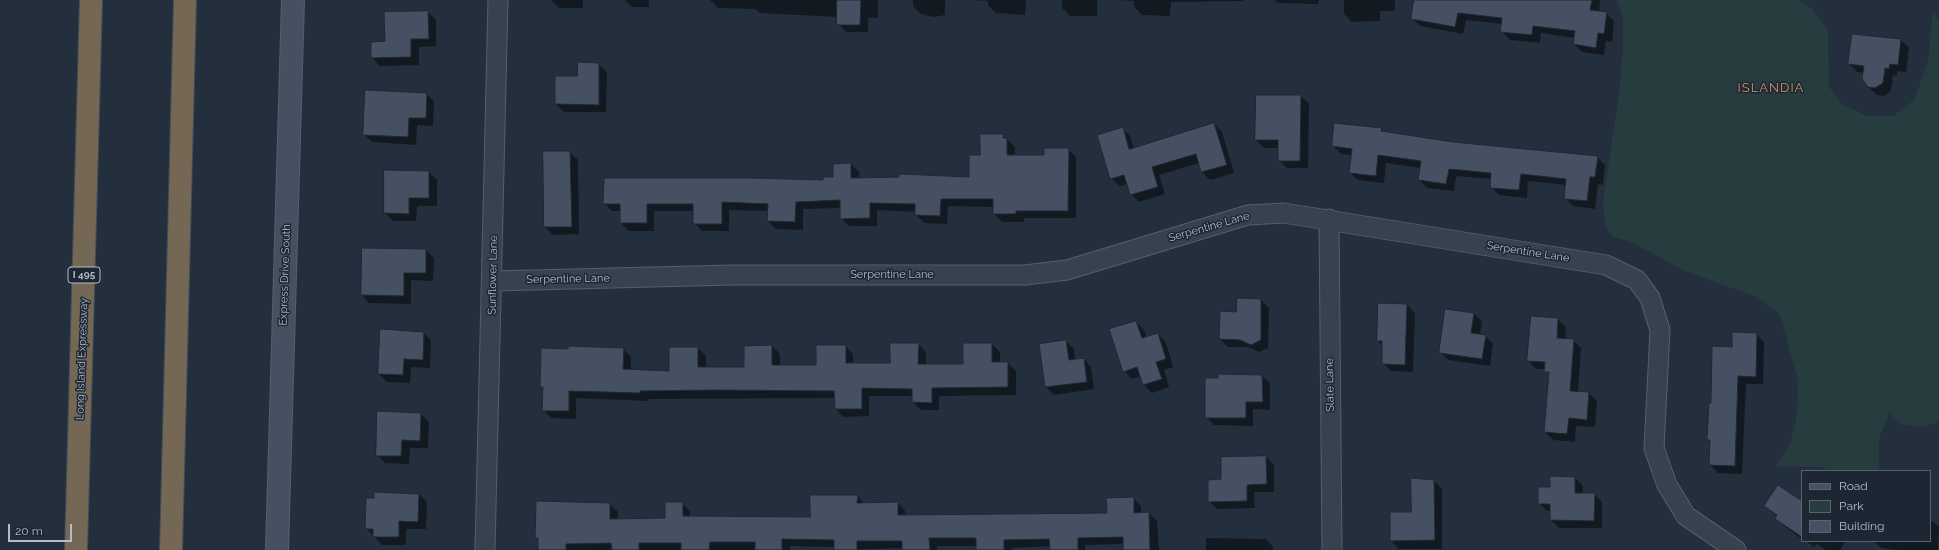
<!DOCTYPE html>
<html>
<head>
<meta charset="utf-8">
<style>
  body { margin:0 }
  #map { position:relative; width:1939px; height:550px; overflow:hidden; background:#242f3e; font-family:Raleway,sans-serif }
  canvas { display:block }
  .legend { position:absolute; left:1801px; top:470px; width:130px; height:72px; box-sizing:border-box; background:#1d2633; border:1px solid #59626f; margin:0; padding:5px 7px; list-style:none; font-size:12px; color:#b4bcc9 }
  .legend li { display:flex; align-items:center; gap:8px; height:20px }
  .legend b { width:20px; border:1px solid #59626f }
  .scale { position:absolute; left:8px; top:524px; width:64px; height:18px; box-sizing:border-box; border:2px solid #b4bcc9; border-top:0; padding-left:5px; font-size:12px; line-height:14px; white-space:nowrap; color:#b4bcc9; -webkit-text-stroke:3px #1d2633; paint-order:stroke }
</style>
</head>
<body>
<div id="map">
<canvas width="1939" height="550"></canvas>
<ul class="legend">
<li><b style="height:5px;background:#465061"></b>Road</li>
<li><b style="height:11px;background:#263c3f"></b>Park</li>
<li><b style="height:11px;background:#455162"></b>Building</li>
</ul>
<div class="scale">20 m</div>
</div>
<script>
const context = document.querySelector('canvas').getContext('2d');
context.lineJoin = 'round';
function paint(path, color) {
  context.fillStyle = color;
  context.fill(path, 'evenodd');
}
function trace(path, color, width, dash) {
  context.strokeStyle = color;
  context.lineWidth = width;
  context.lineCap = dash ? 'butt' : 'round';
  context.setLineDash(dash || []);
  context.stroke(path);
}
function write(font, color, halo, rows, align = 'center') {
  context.font = font + ' Raleway,sans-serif';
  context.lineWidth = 3;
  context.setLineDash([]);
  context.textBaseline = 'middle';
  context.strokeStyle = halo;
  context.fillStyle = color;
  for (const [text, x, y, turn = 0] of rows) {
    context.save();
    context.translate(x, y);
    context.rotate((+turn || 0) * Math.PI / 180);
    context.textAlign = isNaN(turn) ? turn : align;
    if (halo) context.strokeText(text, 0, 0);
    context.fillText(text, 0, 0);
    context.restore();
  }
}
const green = new Path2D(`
  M 1617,0 L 1799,0 L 1812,9 L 1828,30 L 1829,87 L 1843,105 L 1868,116 L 1893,116 L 1914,100 L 1928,61 L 1933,11 L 1939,21 L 1939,422 L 1921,427 L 1902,425 L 1890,413 L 1879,438 L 1879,471 L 1834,471 L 1820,467 L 1776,466 L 1790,445 L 1797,415 L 1798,381 L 1780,314 L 1757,297 L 1682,270 L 1632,242 L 1613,237 L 1606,227 L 1603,203 L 1619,93 L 1623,47 L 1623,19 Z`);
const shadow = new Path2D(`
  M 551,0 L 583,0 L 583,8 L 559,8 Z
  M 625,0 L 649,0 L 649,7 L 632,7 Z
  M 710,0 L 878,0 L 878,18 L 868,18 L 868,32 L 846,32 L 838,24 L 838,17 L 760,13 L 755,9 L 718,8 Z
  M 913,0 L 950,0 L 945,0 L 945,15 L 933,17 L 921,14 L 913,6 Z
  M 972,0 L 1026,0 L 1025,15 L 996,13 L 988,5 L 988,1 Z
  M 1062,0 L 1097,0 L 1097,16 L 1070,16 L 1062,8 Z
  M 1117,0 L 1243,0 L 1243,1 L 1171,2 L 1170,16 L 1142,15 L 1134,7 L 1134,1 Z
  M 1274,0 L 1319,0 L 1318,4 L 1277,3 Z
  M 1344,0 L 1395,0 L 1395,11 L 1380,11 L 1380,21 L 1352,22 L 1344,14 Z
  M 1415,0 L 1600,0 L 1599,12 L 1606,13 L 1614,21 L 1612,42 L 1606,41 L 1604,55 L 1582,52 L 1574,44 L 1575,38 L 1541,33 L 1540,43 L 1510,40 L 1502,32 L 1502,24 L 1466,20 L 1463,34 L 1420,26 L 1412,18 Z
  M 428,12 L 436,20 L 436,46 L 419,47 L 419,65 L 380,66 L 372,58 L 386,42 Z
  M 1853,35 L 1901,40 L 1909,48 L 1906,72 L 1897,71 L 1897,76 L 1893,75 L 1891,91 L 1884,96 L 1877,95 L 1869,87 L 1864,73 L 1857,72 L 1849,64 Z
  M 599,64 L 607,72 L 606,112 L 564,112 L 556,104 L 556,77 L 578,77 Z
  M 427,94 L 434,102 L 433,126 L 417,125 L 416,145 L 372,142 L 364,134 Z
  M 1301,96 L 1309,104 L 1308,168 L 1287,168 L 1279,160 L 1279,148 L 1264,148 L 1256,140 Z
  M 1214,124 L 1222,132 L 1234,173 L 1210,180 L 1202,172 L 1199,163 L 1159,175 L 1165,194 L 1139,202 L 1131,194 L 1128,184 L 1119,186 L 1111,178 L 1122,128 L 1130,136 L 1134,148 Z
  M 1381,129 L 1384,132 L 1452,143 L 1597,157 L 1605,165 L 1603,185 L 1598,184 L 1595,209 L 1573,206 L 1565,198 L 1566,185 L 1528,181 L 1527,198 L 1499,195 L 1491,187 L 1492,179 L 1456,176 L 1454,191 L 1427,188 L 1419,180 L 1421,168 L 1386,163 L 1384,183 L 1358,180 L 1350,173 L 1353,155 L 1341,154 L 1333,146 Z
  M 1003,135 L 1015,147 L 1015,156 L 1045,156 L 1068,149 L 1076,157 L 1076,218 L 1024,218 L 1024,222 L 1002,222 L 994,214 L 994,207 L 948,206 L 947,224 L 924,223 L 916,215 L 916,212 L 877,210 L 877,226 L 849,226 L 841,218 L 841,208 L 803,209 L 803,230 L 776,229 L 768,221 L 769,211 L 729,210 L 729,231 L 702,231 L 694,223 L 694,211 L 654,211 L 654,231 L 629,231 L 621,223 L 621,211 L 612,211 L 604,203 L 824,181 L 834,178 L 851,164 L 859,172 L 859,179 L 970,178 L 981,156 Z
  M 544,152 L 570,152 L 578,160 L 579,234 L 553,235 L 545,227 Z
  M 429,172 L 437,180 L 437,206 L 417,206 L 416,221 L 393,221 L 385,213 Z
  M 426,250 L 434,258 L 433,281 L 411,280 L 411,304 L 369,303 L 362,295 Z
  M 1261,300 L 1269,308 L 1268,348 L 1259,352 L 1248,347 L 1228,347 L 1220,339 L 1237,313 Z
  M 1407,305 L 1415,313 L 1413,372 L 1391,371 L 1383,363 L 1383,346 L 1378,341 Z
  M 1474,314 L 1482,321 L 1480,335 L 1485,336 L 1493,344 L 1490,366 L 1448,360 L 1440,352 Z
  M 1532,317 L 1558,319 L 1566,327 L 1565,340 L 1573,340 L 1581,348 L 1578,392 L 1589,393 L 1597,401 L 1595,427 L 1576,426 L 1575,442 L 1553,440 L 1545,432 L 1550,376 L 1546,369 L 1536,369 L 1528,361 ZM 1572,346 L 1574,346 L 1570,396 L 1568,396 Z
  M 1136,322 L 1144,330 L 1147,338 L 1158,334 L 1166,342 L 1173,367 L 1164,370 L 1169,387 L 1152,393 L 1144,385 L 1141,376 L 1132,379 L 1124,371 Z
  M 423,332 L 431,340 L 430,368 L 411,367 L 410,383 L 387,382 L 379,374 Z
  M 1756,334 L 1764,342 L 1763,384 L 1746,384 L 1742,474 L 1718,473 L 1710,465 L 1711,443 L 1708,439 L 1712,405 L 1733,348 Z
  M 1066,341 L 1074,349 L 1075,360 L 1084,359 L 1091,367 L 1094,389 L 1054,395 L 1046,387 Z
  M 918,344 L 926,352 L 926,365 L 964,365 L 992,344 L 1000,352 L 1000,363 L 1008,363 L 1016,371 L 1016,395 L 939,396 L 939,410 L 921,410 L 913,402 L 913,396 L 869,396 L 869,416 L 843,417 L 836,409 L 835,398 L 648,399 L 648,401 L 576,398 L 576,419 L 551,418 L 543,410 L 544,389 L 541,387 L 623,349 L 631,357 L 631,371 L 670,372 L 698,348 L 706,356 L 706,368 L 745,368 L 772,346 L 780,354 L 780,366 L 817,366 L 845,346 L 853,354 L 853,364 L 891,364 Z
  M 1262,376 L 1270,383 L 1270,410 L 1253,409 L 1253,426 L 1214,425 L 1206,417 Z
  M 421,414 L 429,422 L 428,448 L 410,448 L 409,464 L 385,463 L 377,455 Z
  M 1266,457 L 1274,465 L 1274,492 L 1254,492 L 1255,508 L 1217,509 L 1209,501 L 1222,480 Z
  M 1575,478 L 1583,486 L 1583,494 L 1594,494 L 1602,502 L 1602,528 L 1559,528 L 1551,520 L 1551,511 L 1547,511 L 1539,503 L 1551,488 Z
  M 1434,481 L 1442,489 L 1442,549 L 1399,549 L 1391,541 Z
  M 419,494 L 427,502 L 426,529 L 406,529 L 406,545 L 382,545 L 366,528 Z
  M 857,496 L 864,503 L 898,503 L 905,511 L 906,516 L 1108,514 L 1133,498 L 1141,506 L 1141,514 L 1149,513 L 1157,521 L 1159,550 L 1124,550 L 1124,544 L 1085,545 L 1085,550 L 1051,550 L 1051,546 L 1012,548 L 1012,550 L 977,550 L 977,546 L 937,546 L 937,550 L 903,550 L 903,548 L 835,550 L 835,547 L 790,546 L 790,550 L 539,550 L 539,541 L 536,538 L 537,502 L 610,504 L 618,512 L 618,520 L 666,519 L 682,503 L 690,511 L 690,517 L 811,518 Z
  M 1802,502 L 1802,539 L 1784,526 L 1776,518 L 1777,516 L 1765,506 Z
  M 1930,520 L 1939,526 L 1938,550 L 1897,550 L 1881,548 L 1874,541 L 1930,541 Z
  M 1206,538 L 1266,539 L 1273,547 L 1273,550 L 1206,550 Z
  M 1806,541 L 1846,541 L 1840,550 L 1826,550 L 1817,544 L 1814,547 Z`);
const building = new Path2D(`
  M 837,0 L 861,0 L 860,25 L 837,25 Z
  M 1414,0 L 1592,0 L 1590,10 L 1607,12 L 1604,34 L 1598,33 L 1596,48 L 1573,44 L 1575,31 L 1533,26 L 1532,35 L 1500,32 L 1502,18 L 1458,13 L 1455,27 L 1411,19 Z
  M 428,11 L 429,39 L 411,39 L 411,57 L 371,58 L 371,42 L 385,41 L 384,12 Z
  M 1852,34 L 1901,39 L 1898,65 L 1890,64 L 1889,69 L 1885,68 L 1883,83 L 1875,88 L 1868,87 L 1862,79 L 1864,66 L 1848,64 Z
  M 578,62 L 599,63 L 599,105 L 555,104 L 555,76 L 577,76 Z
  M 365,90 L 427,93 L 426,118 L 409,118 L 408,137 L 363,135 Z
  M 1256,95 L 1301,95 L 1300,161 L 1278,161 L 1278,140 L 1255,140 Z
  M 1214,123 L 1227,165 L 1201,172 L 1196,154 L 1152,167 L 1158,187 L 1130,195 L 1124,175 L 1110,179 L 1097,135 L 1123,127 L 1129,149 Z
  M 1334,123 L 1382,128 L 1381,131 L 1453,142 L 1598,156 L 1595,177 L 1590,177 L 1587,201 L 1564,199 L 1566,179 L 1521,174 L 1519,190 L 1490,188 L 1491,173 L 1449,169 L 1446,184 L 1418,180 L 1421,161 L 1378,155 L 1376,176 L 1349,173 L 1352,149 L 1332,146 Z
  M 980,134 L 1004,134 L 1003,138 L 1007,138 L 1007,155 L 1044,155 L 1044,148 L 1069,148 L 1068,211 L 1016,211 L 1016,214 L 993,214 L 993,199 L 941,199 L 940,216 L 915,215 L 915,204 L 870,203 L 870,218 L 840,219 L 840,200 L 796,202 L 795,222 L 767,221 L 768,204 L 722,202 L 722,224 L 693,224 L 693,204 L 647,204 L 647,223 L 620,223 L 620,204 L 603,204 L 604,178 L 752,178 L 823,180 L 823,177 L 833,177 L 833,164 L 851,163 L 851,178 L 899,177 L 899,174 L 969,177 L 969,155 L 980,155 Z
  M 543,151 L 570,151 L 572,227 L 544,227 Z
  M 384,170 L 429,171 L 429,198 L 409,198 L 409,214 L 384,213 Z
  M 362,248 L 426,249 L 426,273 L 404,273 L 404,296 L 361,295 Z
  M 1237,298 L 1261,299 L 1261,340 L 1251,345 L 1240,340 L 1219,339 L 1220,311 L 1236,312 Z
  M 1378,303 L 1407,304 L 1405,365 L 1382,364 L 1382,341 L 1377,341 Z
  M 1445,309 L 1474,313 L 1471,333 L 1486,335 L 1482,359 L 1439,353 Z
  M 1531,316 L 1558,318 L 1557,338 L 1574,339 L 1570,391 L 1589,392 L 1587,420 L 1569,418 L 1567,434 L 1544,432 L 1549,372 L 1544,372 L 1545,362 L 1527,361 Z
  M 1136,321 L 1142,338 L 1158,333 L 1166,359 L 1156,362 L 1162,379 L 1143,385 L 1137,367 L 1123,372 L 1109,329 Z
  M 380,329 L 424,332 L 423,360 L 404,359 L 403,375 L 378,374 Z
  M 1732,332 L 1757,333 L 1756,377 L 1738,376 L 1735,466 L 1709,465 L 1710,440 L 1707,440 L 1709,403 L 1711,403 L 1712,346 L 1732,347 Z
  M 1066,340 L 1069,360 L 1084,358 L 1087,382 L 1045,387 L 1039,344 Z
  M 890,343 L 919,343 L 918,364 L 963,364 L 963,343 L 992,343 L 992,362 L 1008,362 L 1008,387 L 932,388 L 932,403 L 912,402 L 912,389 L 862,388 L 862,409 L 835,409 L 834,391 L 714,390 L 640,391 L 640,393 L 569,391 L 569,411 L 542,411 L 543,387 L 540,387 L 541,348 L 568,349 L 568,346 L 624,348 L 623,369 L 669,371 L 669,347 L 698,347 L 698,367 L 744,367 L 744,346 L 772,345 L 772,365 L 816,365 L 816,345 L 846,345 L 846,363 L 890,363 Z
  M 1218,374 L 1262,375 L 1263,402 L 1246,402 L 1246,418 L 1205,418 L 1205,378 L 1218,378 Z
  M 377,411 L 421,413 L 420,441 L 402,440 L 401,456 L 376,456 Z
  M 1266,456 L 1267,484 L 1247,485 L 1247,501 L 1208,502 L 1208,480 L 1221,479 L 1221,457 Z
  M 1550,476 L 1575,477 L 1575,493 L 1595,493 L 1594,521 L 1550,520 L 1550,504 L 1538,504 L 1538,487 L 1550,487 Z
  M 1411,478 L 1434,480 L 1435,540 L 1390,541 L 1390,512 L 1411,512 Z
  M 1778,485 L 1802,501 L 1802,537 L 1775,519 L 1777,515 L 1764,506 Z
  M 374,492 L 419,494 L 418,522 L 399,521 L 399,537 L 373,537 L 373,529 L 365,529 L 366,498 L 374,498 Z
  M 810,495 L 858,495 L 857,503 L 898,502 L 898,515 L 1107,513 L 1106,498 L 1134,497 L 1134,513 L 1149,512 L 1150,550 L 1123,550 L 1123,537 L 1078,538 L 1078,550 L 1050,550 L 1049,539 L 1004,540 L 1004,550 L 976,550 L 976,538 L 929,538 L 930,550 L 902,550 L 902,541 L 857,541 L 857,550 L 834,550 L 834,540 L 782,539 L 782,550 L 755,550 L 755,542 L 710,542 L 709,550 L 681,550 L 681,543 L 639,543 L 639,550 L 612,550 L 611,543 L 566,544 L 566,550 L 538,550 L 538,538 L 535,538 L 536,501 L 610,503 L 610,519 L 665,518 L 665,502 L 683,502 L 683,516 L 810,517 Z`);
const minor = new Path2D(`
  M 1329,219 L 1332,550
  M 493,281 L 732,275 L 1025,275 L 1067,270 L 1248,215 L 1284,213 L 1606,265 L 1637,280 L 1650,298 L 1660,330 L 1654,448 L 1667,485 L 1686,516 L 1736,550
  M 485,550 L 498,0`);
const secondary = new Path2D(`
  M 277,550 L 293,0`);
const motorway = new Path2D(`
  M 76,550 L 91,0
  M 171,550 L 185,0`);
const shields = [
  [84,275,32]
];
const shieldNames = [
  ["I 495",84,275]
];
const streetNames = [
  ["Serpentine Lane",1209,227,-16],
  ["Serpentine Lane",1528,252,9],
  ["Express Drive South",285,275,-88],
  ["Sunflower Lane",493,275,-89],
  ["Serpentine Lane",892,275],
  ["Serpentine Lane",568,279,-1],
  ["Long Island Expressway",82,359,-88],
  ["Slate Lane",1330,385,-91]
];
const quarterNames = [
  ["ISLANDIA",1771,88]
];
paint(green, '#263c3f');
paint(shadow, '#0007');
paint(building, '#455162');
trace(building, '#1f2835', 1);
trace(minor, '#565f6c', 21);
trace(secondary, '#565f6c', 24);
trace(motorway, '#434c59', 24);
trace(minor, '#38414e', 19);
trace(secondary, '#465061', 22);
trace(motorway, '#746855', 22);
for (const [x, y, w] of shields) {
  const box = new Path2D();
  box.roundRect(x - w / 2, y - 8, w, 16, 3);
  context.fillStyle = '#1d2633';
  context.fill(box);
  trace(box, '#b4bcc9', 1);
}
write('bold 10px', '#b4bcc9', null, shieldNames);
write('11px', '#b4bcc9', '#1d2633', streetNames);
context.letterSpacing = '1px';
write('13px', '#d59563', '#1d2633', quarterNames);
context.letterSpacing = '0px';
</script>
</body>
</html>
